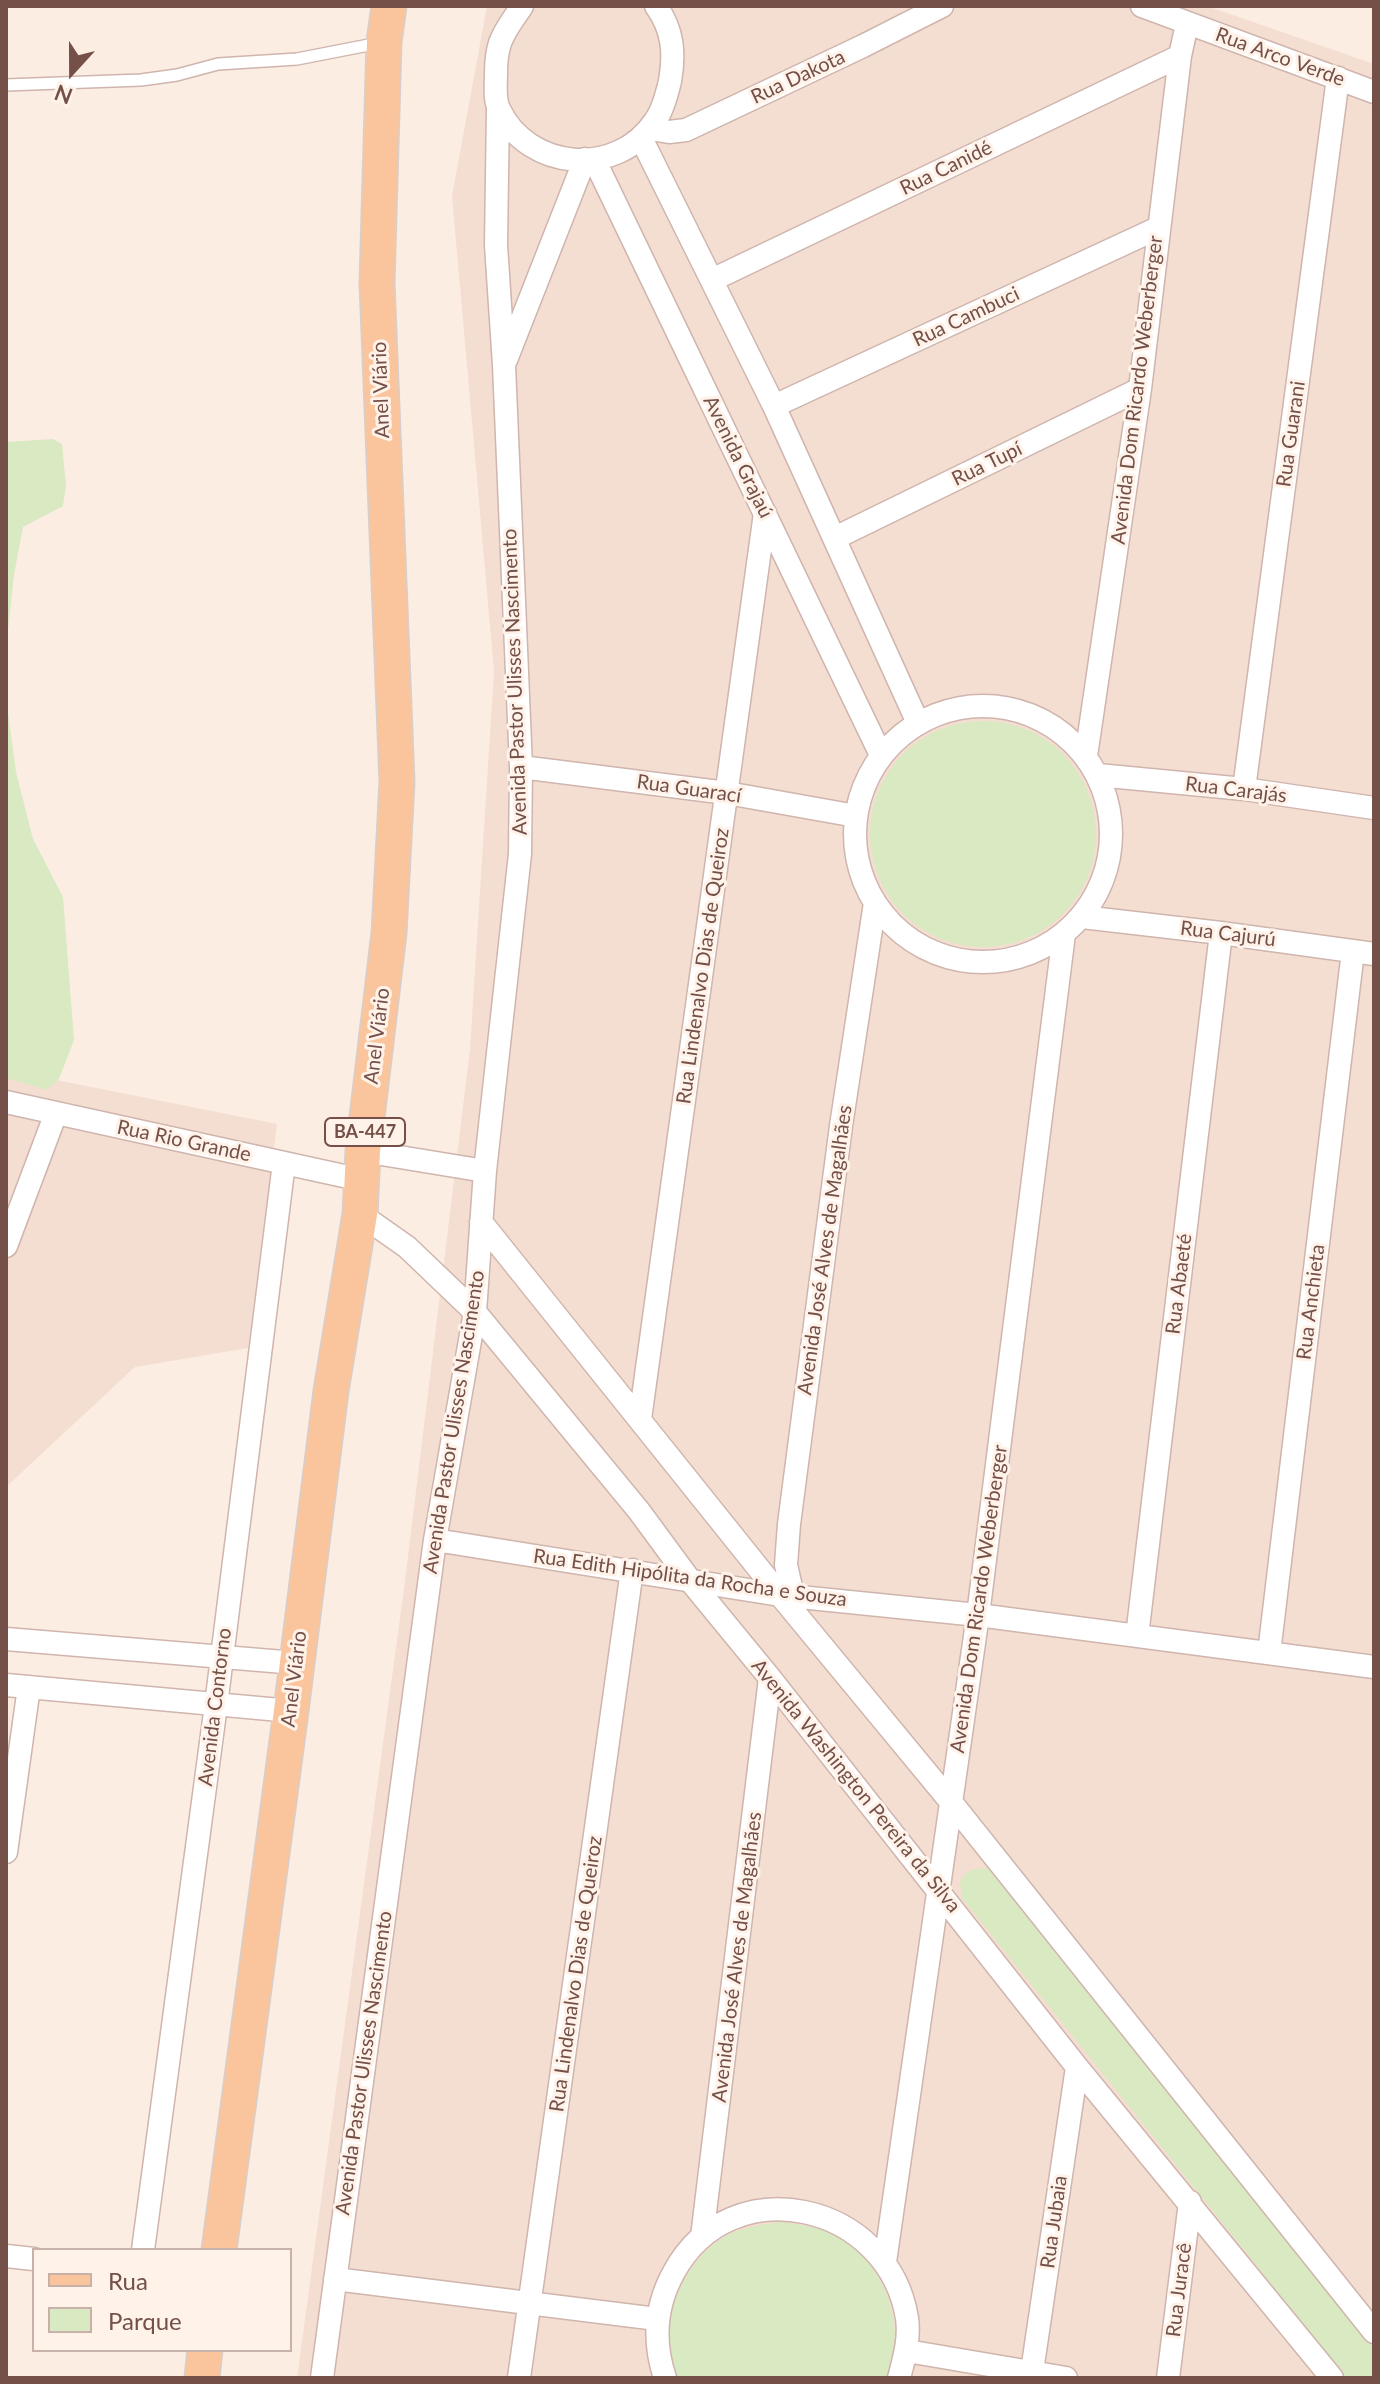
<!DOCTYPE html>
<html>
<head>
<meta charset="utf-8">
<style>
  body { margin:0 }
  #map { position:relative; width:1380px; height:2384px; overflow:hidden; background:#fcede3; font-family:Lato,sans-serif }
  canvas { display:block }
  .frame { position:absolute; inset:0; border:8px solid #745049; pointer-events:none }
  .legend { position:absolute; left:32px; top:2248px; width:260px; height:104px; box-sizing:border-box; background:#fff2e9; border:2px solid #c7b1a9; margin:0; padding:10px 14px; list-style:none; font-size:24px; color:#745049 }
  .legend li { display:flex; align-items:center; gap:16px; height:40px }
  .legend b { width:40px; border:2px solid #c7b1a9 }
  .north { position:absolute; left:32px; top:32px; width:80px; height:80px; -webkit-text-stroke:6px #fff2e9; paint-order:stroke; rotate:201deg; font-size:22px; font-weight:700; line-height:32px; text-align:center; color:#745049 }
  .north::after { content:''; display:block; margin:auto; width:28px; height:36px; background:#745049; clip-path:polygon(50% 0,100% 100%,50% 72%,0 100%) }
</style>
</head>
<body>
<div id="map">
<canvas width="1380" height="2384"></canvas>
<div class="frame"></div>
<ul class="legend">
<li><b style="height:10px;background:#fac59c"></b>Rua</li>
<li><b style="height:22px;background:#d9e9c2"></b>Parque</li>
</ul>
<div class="north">N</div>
</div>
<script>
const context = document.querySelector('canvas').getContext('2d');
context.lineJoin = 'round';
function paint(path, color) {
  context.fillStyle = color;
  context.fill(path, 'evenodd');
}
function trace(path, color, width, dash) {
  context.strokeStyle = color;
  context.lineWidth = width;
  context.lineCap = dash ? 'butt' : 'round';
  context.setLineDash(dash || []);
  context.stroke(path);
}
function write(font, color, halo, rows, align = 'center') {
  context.font = font + ' Lato,sans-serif';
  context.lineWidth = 6;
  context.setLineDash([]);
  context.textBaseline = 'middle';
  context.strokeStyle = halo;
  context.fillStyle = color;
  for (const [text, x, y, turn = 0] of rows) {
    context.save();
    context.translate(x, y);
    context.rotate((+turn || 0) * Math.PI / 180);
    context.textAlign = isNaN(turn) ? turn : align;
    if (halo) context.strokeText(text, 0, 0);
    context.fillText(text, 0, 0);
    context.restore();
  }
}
const residential = new Path2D(`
  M 487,6 L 1207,6 L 1374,64 L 1374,2378 L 297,2378 L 405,1581 L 470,1049 L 494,671 L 452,196 Z
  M 6,1070 L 277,1124 L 248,1348 L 135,1367 L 6,1487 Z`);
const green = new Path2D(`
  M 53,439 L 62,444 L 66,485 L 63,506 L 23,527 L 14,575 L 7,639 L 7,705 L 16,772 L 33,839 L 63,897 L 74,1040 L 59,1079 L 47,1090 L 6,1078 L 6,442 Z
  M870 834a113 113 0 1 1 226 0a113 113 0 1 1-226 0Z
  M 984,1868 L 990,1869 L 1374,2347 L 1374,2378 L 1347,2378 L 962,1898 L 960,1881 C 966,1871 973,1869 984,1868 Z
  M 781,2222 C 802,2225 822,2227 840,2238 C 885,2265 910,2330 885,2378 L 679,2378 C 654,2330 679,2268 721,2239 C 739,2227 760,2225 781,2222 Z`);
const lane = new Path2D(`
  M 6,85 L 141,80 L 177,75 L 218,64 L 297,59 L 379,43`);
const street = new Path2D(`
  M 522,6 C 515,17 505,29 500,43 C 497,52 496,63 496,73 C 496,84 494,99 499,109 C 528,171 617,178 655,121 C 663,110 667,94 670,81 C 675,53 673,30 656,6
  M 1142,6 L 1374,92
  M 650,129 L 669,132 L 686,130 L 863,46 L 942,6
  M 641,138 L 774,406 L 918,723
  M 594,159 L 881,755
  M 712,280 L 1180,56
  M 506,360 L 585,159
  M 774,406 L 1158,228
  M 835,538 L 1140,389
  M855 834a128 128 0 1 1 256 0a128 128 0 1 1-256 0Z
  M 1086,756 L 1140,389 L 1180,56 L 1187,24
  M 521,767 L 727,793 L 856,816
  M 1098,775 L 1244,789 L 1374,808
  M 1244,789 L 1338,78
  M 1082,917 L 1221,933 L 1374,954
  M 6,1102 L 362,1180
  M 363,1151 L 485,1171
  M 360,1214 L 407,1247 L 475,1312 L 639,1511 L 692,1583 L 770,1678 L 1077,2067 L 1332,2378
  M 481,1222 L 780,1595 L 951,1802 L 1374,2332
  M 6,1246 L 56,1113
  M 640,1419 L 765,513
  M 435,1540 L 780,1595 L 978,1615 L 1374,1667
  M 793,1596 L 786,1565 L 789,1524 L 841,1126 L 875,903
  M 1137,1636 L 1221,933
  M 6,1639 L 296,1663
  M 1269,1653 L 1353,951
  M 6,1685 L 291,1711
  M 6,1852 L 29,1687
  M 702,2237 L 770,1678
  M 143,2250 L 216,1705 L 284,1163
  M 6,2256 L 34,2259
  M 885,2262 L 978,1615 L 1064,934
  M 335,2279 L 657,2319
  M 907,2351 L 1066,2378
  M 322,2378 L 435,1540 L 475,1312 L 485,1171 L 520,854 L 521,767 L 504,365 L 496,245 L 498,108
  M 519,2378 L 632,1570
  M 665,2378 C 653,2342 655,2306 674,2272 C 731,2167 888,2202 907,2318 C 910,2339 904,2359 899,2378
  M 1031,2378 L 1077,2067
  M 1168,2378 L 1190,2202`);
const primary = new Path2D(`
  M 219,2250 L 291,1711 L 331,1391 L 360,1214 L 363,1151 L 389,933 L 397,782 L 377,283 L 384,42 L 389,6
  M 202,2378 L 205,2350`);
const shields = [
  [365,1132,80]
];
const shieldNames = [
  ["BA-447",365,1132]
];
const streetNames = [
  ["Rua Arco Verde",1280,57,20],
  ["Rua Dakota",798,77,-25],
  ["Rua Canidé",946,168,-26],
  ["Rua Cambuci",966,317,-25],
  ["Anel Viário",381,390,-92],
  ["Avenida Dom Ricardo Weberberger",1137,390,-83],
  ["Rua Guarani",1291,434,-82],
  ["Avenida Grajaú",738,457,64],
  ["Rua Tupí",987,464,-26],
  ["Avenida Pastor Ulisses Nascimento",515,682,-92],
  ["Rua Guarací",689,789,8],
  ["Rua Carajás",1236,790,7],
  ["Rua Cajurú",1228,934,7],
  ["Rua Lindenalvo Dias de Queiroz",703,966,-82],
  ["Anel Viário",377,1036,-83],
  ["Rua Rio Grande",184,1141,12],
  ["Avenida José Alves de Magalhães",825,1250,-82],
  ["Rua Abaeté",1179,1284,-83],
  ["Rua Anchieta",1311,1302,-83],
  ["Avenida Pastor Ulisses Nascimento",454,1422,-81],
  ["Rua Edith Hipólita da Rocha e Souza",690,1578,8],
  ["Avenida Dom Ricardo Weberberger",979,1599,-82],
  ["Anel Viário",294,1679,-83],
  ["Avenida Contorno",215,1707,-83],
  ["Avenida Washington Pereira da Silva",856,1786,51],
  ["Avenida José Alves de Magalhães",737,1957,-83],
  ["Rua Lindenalvo Dias de Queiroz",576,1974,-82],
  ["Avenida Pastor Ulisses Nascimento",364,2063,-82],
  ["Rua Jubaia",1054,2222,-82],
  ["Rua Juracê",1179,2290,-83]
];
paint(residential, '#f4ded1');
paint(green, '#d9e9c2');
trace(lane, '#cfb5ad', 14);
trace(street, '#cfb5ad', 25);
trace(primary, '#d8cecc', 37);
trace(lane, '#fff', 11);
trace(street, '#fff', 22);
trace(primary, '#fac59c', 34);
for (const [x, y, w] of shields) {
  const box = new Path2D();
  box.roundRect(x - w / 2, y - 14, w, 28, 6);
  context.fillStyle = '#fff2e9';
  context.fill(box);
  trace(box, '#745049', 2);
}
write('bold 18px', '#745049', null, shieldNames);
write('20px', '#745049', '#fff2e9', streetNames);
</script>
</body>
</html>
